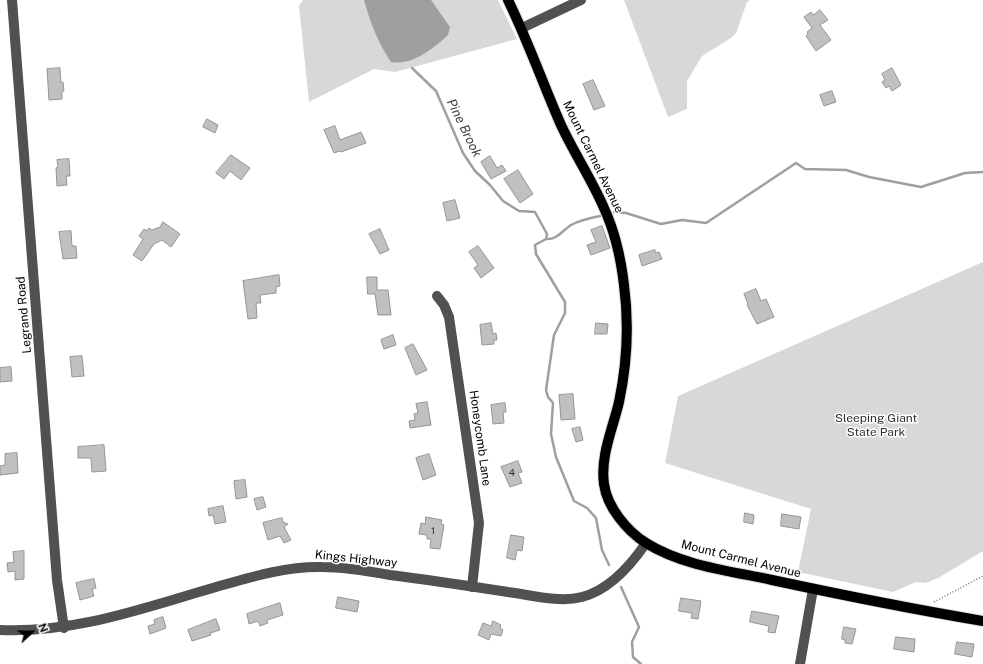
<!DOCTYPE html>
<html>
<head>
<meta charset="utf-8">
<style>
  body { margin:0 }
  #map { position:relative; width:983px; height:664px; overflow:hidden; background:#fff; font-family:"Public Sans",sans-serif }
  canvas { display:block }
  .north { position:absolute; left:12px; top:612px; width:40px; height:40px; -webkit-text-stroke:3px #fff; paint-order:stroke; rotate:69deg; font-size:11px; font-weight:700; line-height:16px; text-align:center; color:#000 }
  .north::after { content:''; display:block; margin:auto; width:14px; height:18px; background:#000; clip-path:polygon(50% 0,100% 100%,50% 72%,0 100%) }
</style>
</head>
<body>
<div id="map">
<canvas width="983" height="664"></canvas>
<div class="north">N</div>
</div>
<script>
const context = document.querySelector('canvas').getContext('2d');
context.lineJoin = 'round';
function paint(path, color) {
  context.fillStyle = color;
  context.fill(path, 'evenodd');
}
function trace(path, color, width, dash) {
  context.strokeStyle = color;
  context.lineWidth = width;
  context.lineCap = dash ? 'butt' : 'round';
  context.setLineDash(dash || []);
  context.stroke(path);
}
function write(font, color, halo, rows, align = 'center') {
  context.font = font + ' "Public Sans",sans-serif';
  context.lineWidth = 3;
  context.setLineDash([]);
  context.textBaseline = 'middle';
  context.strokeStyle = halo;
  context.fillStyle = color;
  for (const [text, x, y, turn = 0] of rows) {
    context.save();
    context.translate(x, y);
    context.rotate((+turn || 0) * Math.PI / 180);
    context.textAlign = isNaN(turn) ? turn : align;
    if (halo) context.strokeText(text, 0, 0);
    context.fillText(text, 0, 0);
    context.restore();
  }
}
const green = new Path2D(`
  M 303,0 L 498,0 L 517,39 L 395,72 L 374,69 L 309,102 L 299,6 Z
  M 624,0 L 750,0 L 747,2 L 736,33 L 731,38 L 702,56 L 687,81 L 687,109 L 668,117 Z
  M 983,262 L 983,551 L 940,577 L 926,583 L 916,582 L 893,592 L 798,572 L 811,509 L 665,463 L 678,396 Z`);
const water = new Path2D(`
  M 364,0 L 431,0 L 450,27 L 448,35 C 434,48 412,66 391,62 C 378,43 370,22 364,0 Z`);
const stream = new Path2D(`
  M 412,68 L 436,91 L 463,153 L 475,171 L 490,185 L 503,201 L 519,211 L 535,212 L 547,234 L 546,239 L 535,245 L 536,254 L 565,302 L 565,313 L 554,335 L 546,390 L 548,397 L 553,403 L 551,434 L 556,457 L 574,501 L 587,508 L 596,518 L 602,550 L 609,565
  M 614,212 L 626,213 L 661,224 L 682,220 L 706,223 L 796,163 L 805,169 L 846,170 L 869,177 L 921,187 L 965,173 L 983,172
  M 546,239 C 557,240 563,230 571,225 C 580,220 590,218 600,216
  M 621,587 L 639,627 L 632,642 L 633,657 L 641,664`);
const building = new Path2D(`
  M 820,10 L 828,20 L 820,25 L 831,40 L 816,51 L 806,36 L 808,34 L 807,32 L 812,28 L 804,17 L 811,12 L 813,15 Z
  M 60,68 L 61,83 L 63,82 L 64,91 L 62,91 L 62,99 L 49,100 L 47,69 Z
  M 892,68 L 901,85 L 892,91 L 889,86 L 886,88 L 882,82 L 885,80 L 882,74 Z
  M 593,80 L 605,106 L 594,110 L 583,84 Z
  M 832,91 L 836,102 L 824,106 L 820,95 Z
  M 207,119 L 218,125 L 215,133 L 203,127 Z
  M 335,126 L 340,140 L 361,132 L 366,143 L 341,152 L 340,151 L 334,153 L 324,130 Z
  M 231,155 L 250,168 L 241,180 L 230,171 L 224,179 L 216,173 Z
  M 490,156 L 497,168 L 502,165 L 506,171 L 491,179 L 481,162 Z
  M 69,159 L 70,176 L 66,176 L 67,185 L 57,186 L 56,168 L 58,167 L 57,160 Z
  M 518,170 L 533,194 L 520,203 L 504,179 Z
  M 455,200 L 460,218 L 447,221 L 443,203 Z
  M 163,222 L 180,234 L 171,247 L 162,240 L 154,244 L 142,261 L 133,255 L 143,239 L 139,236 L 144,229 L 147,231 L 149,228 L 152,230 L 160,227 Z
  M 602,226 L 610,248 L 591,255 L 587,245 L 596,242 L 591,230 Z
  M 380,229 L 389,250 L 380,254 L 369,234 Z
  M 71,231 L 72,246 L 76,246 L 77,258 L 63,259 L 59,232 Z
  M 478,246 L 494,268 L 481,278 L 474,268 L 478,265 L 469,252 Z
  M 655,250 L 655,253 L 659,252 L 662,259 L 642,266 L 639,255 Z
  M 279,275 L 280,286 L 276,287 L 276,293 L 260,295 L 261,303 L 256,303 L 257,318 L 248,319 L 243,281 Z
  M 367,277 L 377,277 L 377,290 L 388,290 L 391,315 L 378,315 L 375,294 L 368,294 Z
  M 756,289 L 761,301 L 766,299 L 774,317 L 757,324 L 747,305 L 748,304 L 744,294 Z
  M 491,323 L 493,334 L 496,333 L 497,340 L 494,340 L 494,344 L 482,345 L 480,325 Z
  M 596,323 L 608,324 L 607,334 L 595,334 Z
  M 393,335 L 396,345 L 384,349 L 381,340 Z
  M 413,344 L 427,370 L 416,375 L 405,348 Z
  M 82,356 L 84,376 L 72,377 L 70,357 Z
  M 11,367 L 12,381 L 0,382 L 0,368 Z
  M 573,394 L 575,419 L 561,420 L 559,395 Z
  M 427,402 L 431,425 L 410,428 L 409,421 L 415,420 L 414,414 L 418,413 L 416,404 Z
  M 505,403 L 506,412 L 503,412 L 504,423 L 493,424 L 491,405 Z
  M 580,427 L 583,440 L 576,442 L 572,429 Z
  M 104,445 L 106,471 L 92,472 L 91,458 L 78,458 L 78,447 Z
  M 17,453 L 18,473 L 0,475 L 0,466 L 5,465 L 5,454 Z
  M 429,454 L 436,475 L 423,480 L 416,458 Z
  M 518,461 L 522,472 L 518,473 L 522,483 L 510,487 L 501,467 Z
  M 245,480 L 247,497 L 236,499 L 234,481 Z
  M 263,497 L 266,507 L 257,510 L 254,499 Z
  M 223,506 L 226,522 L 215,524 L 213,515 L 209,516 L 208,509 Z
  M 745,513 L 754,515 L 753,524 L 744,522 Z
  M 782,514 L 801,517 L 799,529 L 781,526 Z
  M 426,517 L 442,520 L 441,524 L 444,525 L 440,549 L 430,548 L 431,539 L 427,539 L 427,535 L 419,534 L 421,523 L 425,524 Z
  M 282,518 L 283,522 L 288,524 L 284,527 L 291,540 L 284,543 L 280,536 L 268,540 L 263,523 Z
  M 511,535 L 524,537 L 522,551 L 517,550 L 515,560 L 507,558 Z
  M 24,551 L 24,579 L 15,580 L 15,571 L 8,572 L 7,563 L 14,562 L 13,552 Z
  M 94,579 L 96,588 L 92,589 L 94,596 L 80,600 L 76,583 Z
  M 338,597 L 359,601 L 357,612 L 336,608 Z
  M 681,598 L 701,601 L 698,619 L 691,618 L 692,613 L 679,611 Z
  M 280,603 L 283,615 L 267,620 L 268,623 L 260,626 L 258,621 L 249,624 L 247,614 Z
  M 752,611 L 779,616 L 775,633 L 768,632 L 769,626 L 750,622 Z
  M 163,617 L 166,628 L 150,634 L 148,626 L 155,624 L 154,620 Z
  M 216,619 L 220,630 L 210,633 L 211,635 L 192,641 L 188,630 Z
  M 493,621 L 501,625 L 500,628 L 503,630 L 501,636 L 491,634 L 489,640 L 478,635 L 483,623 L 491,626 Z
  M 844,627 L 856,629 L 852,644 L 845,643 L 845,640 L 842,639 Z
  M 896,637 L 915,639 L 914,652 L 894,649 Z
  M 957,642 L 974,644 L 972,657 L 955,654 Z`);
const path = new Path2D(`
  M 934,602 L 983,576`);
const minor = new Path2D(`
  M 12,0 L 57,580 L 64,628
  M 522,28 L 581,0
  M 437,296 L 444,305 L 449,317 L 479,523 L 472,587
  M 0,630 C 77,633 143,608 216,587 C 251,577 286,566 322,567 C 345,567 368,571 390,575 C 429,580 469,586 508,592 C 531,595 559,603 582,597 C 609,590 631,565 646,543
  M 800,664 L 813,589`);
const major = new Path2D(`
  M 508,0 C 528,41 543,84 561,125 C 574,153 592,180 604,208 C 615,232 621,259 624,285 C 629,323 627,364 619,402 C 613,428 600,456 604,484 C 607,507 627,531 646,543 C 683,566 731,571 772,580 C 842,595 912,609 983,621`);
const numberNames = [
  ["4",512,473],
  ["1",433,531]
];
const streetNames = [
  ["Mount Carmel Avenue",593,157,64],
  ["Legrand Road",24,315,-95],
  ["Honeycomb Lane",480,438,82],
  ["Kings Highway",356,559,6],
  ["Mount Carmel Avenue",741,559,14]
];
const parkNames = [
  ["Sleeping Giant",876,418],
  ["State Park",876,432]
];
const waterNames = [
  ["Pine Brook",464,128,64]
];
paint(green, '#d8d8d8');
paint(water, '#9f9f9f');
trace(stream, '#9f9f9f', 2.5);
paint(building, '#c0c0c0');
trace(building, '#959595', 1);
trace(major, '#dbdbdb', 12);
trace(path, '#737373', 1.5, [1, 2]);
trace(minor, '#515151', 10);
trace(major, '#000', 10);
write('10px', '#303030', null, numberNames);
write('12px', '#000', '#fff', streetNames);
write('12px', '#2f2f2f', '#fff', parkNames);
write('italic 13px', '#404040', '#fff', waterNames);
</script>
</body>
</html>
